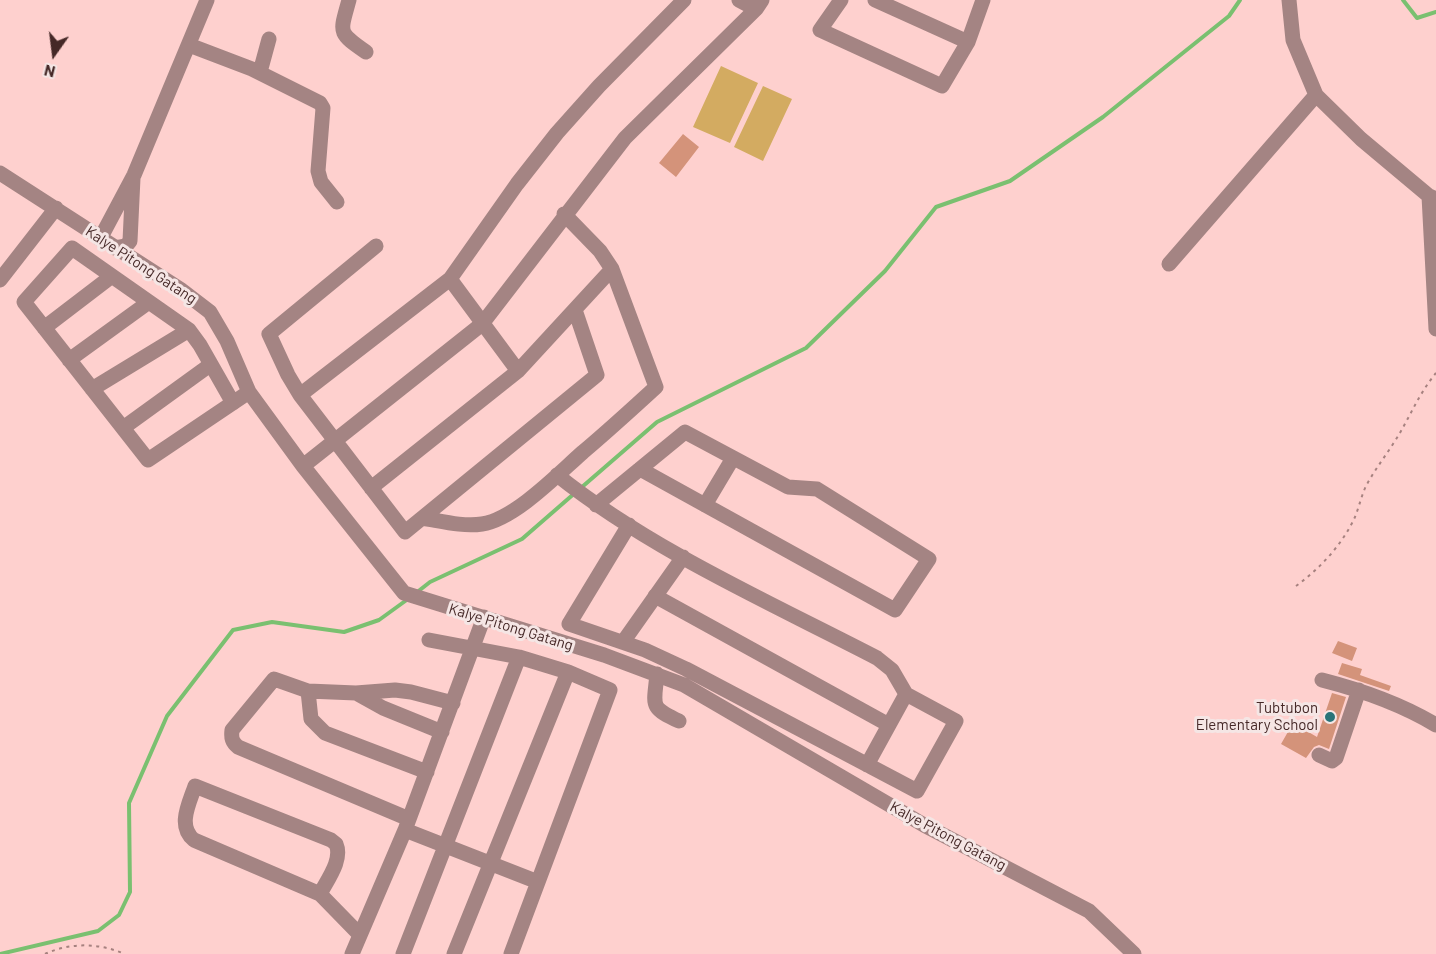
<!DOCTYPE html>
<html>
<head>
<meta charset="utf-8">
<style>
  body { margin:0 }
  #map { position:relative; width:1436px; height:954px; overflow:hidden; background:#fed0ce; font-family:Barlow,sans-serif }
  canvas { display:block }
  .north { position:absolute; left:24px; top:24px; width:60px; height:60px; -webkit-text-stroke:4px #f5e6e5; paint-order:stroke; rotate:194deg; font-size:16px; font-weight:700; line-height:24px; text-align:center; color:#452827 }
  .north::after { content:''; display:block; margin:auto; width:21px; height:27px; background:#452827; clip-path:polygon(50% 0,100% 100%,50% 72%,0 100%) }
</style>
</head>
<body>
<div id="map">
<canvas width="1436" height="954"></canvas>
<div class="north">N</div>
</div>
<script>
const context = document.querySelector('canvas').getContext('2d');
context.lineJoin = 'round';
function paint(path, color) {
  context.fillStyle = color;
  context.fill(path, 'evenodd');
}
function trace(path, color, width, dash) {
  context.strokeStyle = color;
  context.lineWidth = width;
  context.lineCap = dash ? 'butt' : 'round';
  context.setLineDash(dash || []);
  context.stroke(path);
}
function write(font, color, halo, rows, align = 'center') {
  context.font = font + ' Barlow,sans-serif';
  context.lineWidth = 6;
  context.setLineDash([]);
  context.textBaseline = 'middle';
  context.strokeStyle = halo;
  context.fillStyle = color;
  for (const [text, x, y, turn = 0] of rows) {
    context.save();
    context.translate(x, y);
    context.rotate((+turn || 0) * Math.PI / 180);
    context.textAlign = isNaN(turn) ? turn : align;
    if (halo) context.strokeText(text, 0, 0);
    context.fillText(text, 0, 0);
    context.restore();
  }
}
const green = new Path2D(`
  M 721,66 L 758,83 L 730,143 L 693,127 Z
  M 763,86 L 792,99 L 763,161 L 734,147 Z`);
const stream = new Path2D(`
  M 1403,0 L 1417,18 L 1436,12
  M 582,487 L 657,422 L 806,348 L 885,271 L 936,207 L 1010,181 L 1103,117 L 1229,16 L 1240,0
  M 416,593 L 430,582 L 522,539 L 576,492
  M 0,954 L 98,931 L 119,915 L 130,892 L 129,803 L 167,716 L 233,630 L 272,622 L 344,632 L 379,620 L 408,599`);
const building = new Path2D(`
  M 683,134 L 699,147 L 676,177 L 659,163 Z
  M 1338,641 L 1357,648 L 1352,661 L 1332,653 Z
  M 1342,663 L 1362,669 L 1360,675 L 1391,686 L 1389,691 L 1338,674 Z
  M 1332,693 L 1346,697 L 1329,749 L 1319,745 L 1314,747 L 1306,758 L 1281,744 L 1293,723 L 1317,737 Z`);
const path = new Path2D(`
  M 1296,586 C 1318,570 1338,549 1351,525 C 1358,513 1360,499 1366,486 C 1374,471 1384,458 1393,444 C 1409,420 1417,396 1436,373
  M 45,954 C 71,942 99,943 125,954`);
const minor = new Path2D(`
  M 349,0 C 340,33 337,32 366,52
  M 739,0 L 756,9
  M 841,0 L 820,30 L 942,86 L 968,42 L 983,0
  M 875,0 L 968,42
  M 1289,0 L 1293,40 L 1316,95 L 1361,139 L 1429,196 L 1436,199
  M 189,45 L 252,69 L 320,103 L 323,108 L 318,171 L 321,182 L 337,202
  M 260,72 L 269,39
  M 0,173 L 180,289 L 210,312 L 227,341 L 249,392 L 303,466 L 404,593 L 604,655 L 684,685 L 924,825 L 1089,911 L 1134,954
  M 1429,196 L 1436,329
  M 100,239 L 134,175 L 207,0
  M 376,246 L 269,334 L 288,375 L 300,395 L 405,532 L 597,375 L 575,310
  M 115,248 L 126,246 L 130,241 L 133,178
  M 1169,264 L 1316,95
  M 450,279 L 518,371
  M 0,280 L 56,208
  M 44,328 L 112,276
  M 69,360 L 149,302
  M 92,389 L 189,330
  M 300,395 L 450,279 L 517,184 L 557,133 L 599,86 L 684,0
  M 233,403 L 200,345 L 189,330 L 72,248 L 24,302 L 148,460 L 249,392
  M 123,428 L 210,365
  M 303,466 L 482,324 L 625,138 L 756,9 L 762,0
  M 557,475 C 651,550 771,603 877,658 L 892,670 L 906,694 L 956,721 L 917,791 L 686,669 L 645,650 L 569,624 L 629,525
  M 371,488 L 518,371 L 612,269
  M 596,505 L 685,432 L 788,487 L 817,489 L 929,559 L 895,610 L 640,469
  M 705,505 L 733,458
  M 422,518 C 441,521 463,527 482,524 C 515,519 558,474 583,452 C 608,431 632,409 656,387 L 612,269 L 600,251 L 564,214
  M 655,596 L 889,725
  M 429,640 L 519,657 L 568,672 L 610,690 L 511,954
  M 623,642 L 683,557
  M 657,674 C 654,706 649,707 679,721
  M 1322,680 C 1361,690 1401,704 1436,725
  M 308,691 L 311,719 L 325,733 L 427,772
  M 356,693 L 383,708 L 442,732
  M 1319,755 L 1332,761 L 1336,758 L 1359,690
  M 867,765 L 906,694
  M 409,819 L 238,747 C 232,742 231,738 232,730 L 274,679 L 308,691 L 356,693 L 395,690 L 411,692 L 453,703
  M 405,830 L 538,882
  M 320,894 C 327,880 343,860 336,844 L 331,840 L 195,786 C 189,804 177,826 194,840 L 320,894 L 360,935
  M 352,954 L 405,830 L 484,617
  M 403,954 L 519,657
  M 454,954 L 568,672`);
const markers = [
  [1330,717,6,"#297378"]
];
const streetNames = [
  ["Kalye Pitong Gatang",141,265,33],
  ["Kalye Pitong Gatang",511,627,17],
  ["Kalye Pitong Gatang",948,836,28]
];
const poiNames = [
  ["Tubtubon",1318,708],
  ["Elementary School",1318,725]
];
paint(green, '#d3ab61');
trace(stream, '#7ac070', 4);
paint(building, '#d4937a');
trace(path, '#a6817f', 2, [3, 4.5]);
trace(minor, '#a48483', 15);
for (const [x, y, r, color] of markers) {
  const dot = new Path2D();
  dot.arc(x, y, r, 0, 2 * Math.PI);
  context.fillStyle = color;
  context.fill(dot);
  trace(dot, '#f5e6e5', 2);
}
write('15px', '#452827', '#f5e6e5', streetNames);
write('15px', '#452827', '#f5e6e5', poiNames, 'right');
</script>
</body>
</html>
